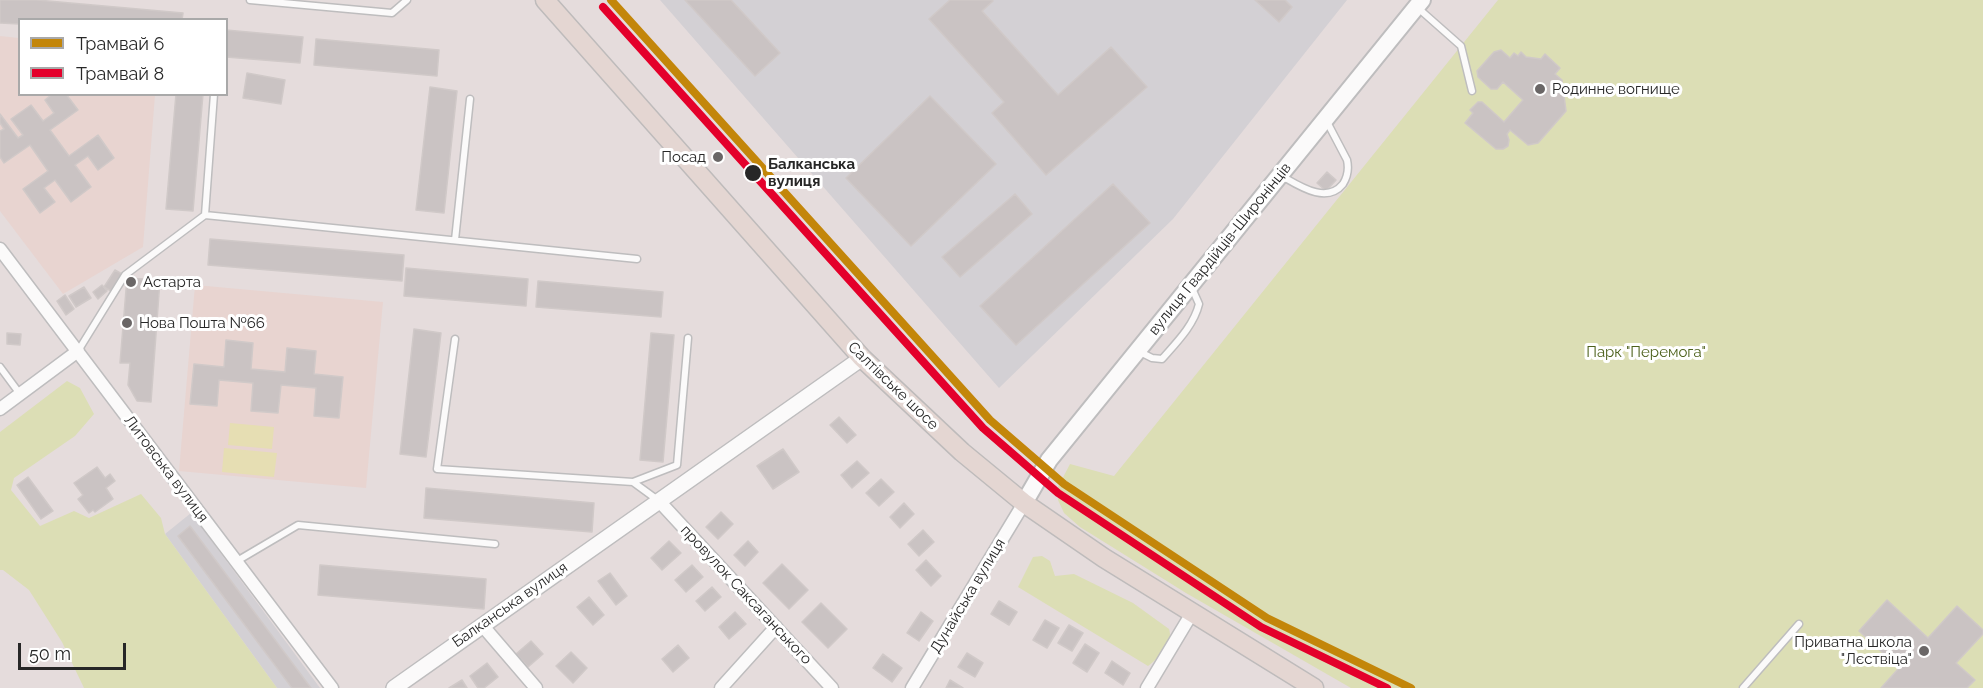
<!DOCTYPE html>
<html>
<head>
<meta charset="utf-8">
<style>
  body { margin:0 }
  #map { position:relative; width:1983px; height:688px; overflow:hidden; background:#e5dcdc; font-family:Raleway,sans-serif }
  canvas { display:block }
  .legend { position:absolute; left:18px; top:18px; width:210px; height:78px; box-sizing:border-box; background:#fff; border:2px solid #a9a9a9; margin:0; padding:8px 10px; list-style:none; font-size:18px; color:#272727 }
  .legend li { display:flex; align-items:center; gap:12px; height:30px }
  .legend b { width:30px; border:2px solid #a9a9a9 }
  .scale { position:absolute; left:18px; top:643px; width:108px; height:27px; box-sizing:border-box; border:3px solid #272727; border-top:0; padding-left:8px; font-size:18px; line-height:21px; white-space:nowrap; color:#272727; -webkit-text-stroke:4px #fff; paint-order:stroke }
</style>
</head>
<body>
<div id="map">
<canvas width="1983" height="688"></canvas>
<ul class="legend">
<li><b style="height:8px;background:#c3860a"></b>Трамвай 6</li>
<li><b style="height:8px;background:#e4002b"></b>Трамвай 8</li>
</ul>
<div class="scale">50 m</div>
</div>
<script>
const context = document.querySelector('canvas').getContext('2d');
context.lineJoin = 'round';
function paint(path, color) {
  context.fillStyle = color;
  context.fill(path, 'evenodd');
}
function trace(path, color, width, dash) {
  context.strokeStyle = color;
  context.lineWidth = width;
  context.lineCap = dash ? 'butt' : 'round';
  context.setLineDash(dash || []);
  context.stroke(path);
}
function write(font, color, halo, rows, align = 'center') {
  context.font = font + ' Raleway,sans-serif';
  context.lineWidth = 6;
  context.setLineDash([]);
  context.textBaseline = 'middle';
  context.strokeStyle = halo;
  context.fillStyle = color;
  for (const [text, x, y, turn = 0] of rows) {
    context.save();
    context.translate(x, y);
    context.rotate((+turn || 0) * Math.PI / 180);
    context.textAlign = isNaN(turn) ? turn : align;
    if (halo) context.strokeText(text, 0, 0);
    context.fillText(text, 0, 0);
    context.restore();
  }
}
const industrial = new Path2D(`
  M 660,0 L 1347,0 L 1173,219 L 999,388 Z
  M 191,513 L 320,688 L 277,688 L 165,534 Z`);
const education = new Path2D(`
  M 0,36 L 19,38 L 20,94 L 155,95 L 143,247 L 63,294 L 0,211 Z
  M 195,285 L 383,302 L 366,488 L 179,471 Z`);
const green = new Path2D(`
  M 1498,0 L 1983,0 L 1983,688 L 1351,688 L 1186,593 L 1080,527 L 1064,513 L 1058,500 L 1058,487 L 1070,464 L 1114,476 Z
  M 67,381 L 80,388 L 94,414 L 75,436 L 14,478 L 11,490 L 40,526 L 74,511 L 89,518 L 141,494 L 161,518 L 165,534 L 277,688 L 84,688 L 62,642 L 29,590 L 3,570 L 0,570 L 0,432 Z
  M 1042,556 L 1050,561 L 1055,576 L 1074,574 L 1133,603 L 1169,629 C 1174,643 1159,658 1148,666 L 1018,587 L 1033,557 Z`);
const pitch = new Path2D(`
  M 230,423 L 274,427 L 272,449 L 228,445 Z
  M 224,448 L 277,453 L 274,477 L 222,472 Z`);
const building = new Path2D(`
  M 0,0 L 37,0 L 183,13 L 182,20 L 20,20 L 20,24 L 0,23 Z
  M 685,0 L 731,0 L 780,53 L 755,76 Z
  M 950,0 L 992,0 L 993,1 L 982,11 L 1058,95 L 1111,47 L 1147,87 L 1046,175 L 992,113 L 1004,102 L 929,19 Z
  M 1255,0 L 1285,0 L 1292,7 L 1279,22 Z
  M 226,30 L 303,37 L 300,63 L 226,57 Z
  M 316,39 L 439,50 L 437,76 L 314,65 Z
  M 1501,50 L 1510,58 L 1514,53 L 1518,56 L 1521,52 L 1526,57 L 1541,59 L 1545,54 L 1560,68 L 1555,74 L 1562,80 L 1566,111 L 1538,143 L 1528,145 L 1510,130 L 1507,134 L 1509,140 L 1508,146 L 1503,149 L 1496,149 L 1465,123 L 1473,113 L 1470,110 L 1478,102 L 1482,102 L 1504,122 L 1523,100 L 1503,82 L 1497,89 L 1491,89 L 1478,77 L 1477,71 L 1494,52 Z
  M 247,73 L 285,80 L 281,104 L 243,98 Z
  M 430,87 L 457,91 L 444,213 L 416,210 Z
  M 52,94 L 66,94 L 78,110 L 50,130 L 69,156 L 98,135 L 114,158 L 98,170 L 88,156 L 75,165 L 91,187 L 71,202 L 55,180 L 44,188 L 55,202 L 40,213 L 23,189 L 48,171 L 30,145 L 4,163 L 0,157 L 0,131 L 4,129 L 0,123 L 0,114 L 18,138 L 23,135 L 11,119 L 31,105 L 43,121 L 54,113 L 45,100 Z
  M 176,94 L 203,94 L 193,211 L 166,209 Z
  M 930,96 L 996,164 L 911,246 L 846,178 Z
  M 1327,172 L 1336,180 L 1326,191 L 1317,183 Z
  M 1113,184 L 1150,223 L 1016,345 L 980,306 Z
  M 1015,194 L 1032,214 L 960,277 L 942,257 Z
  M 210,239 L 404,255 L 402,281 L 208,265 Z
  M 406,268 L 528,279 L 526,306 L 404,296 Z
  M 115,270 L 122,274 L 111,291 L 104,287 Z
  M 127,278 L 160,280 L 151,402 L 137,401 L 128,385 L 130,363 L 120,363 Z
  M 538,281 L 663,292 L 661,317 L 536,307 Z
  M 102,285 L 107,291 L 98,299 L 93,292 Z
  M 84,287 L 91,298 L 76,307 L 69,296 Z
  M 65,295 L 74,309 L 66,315 L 57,301 Z
  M 414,329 L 441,333 L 426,457 L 400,454 Z
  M 7,333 L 21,334 L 20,345 L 7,344 Z
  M 651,333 L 674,335 L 663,462 L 640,460 Z
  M 226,340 L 253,343 L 251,369 L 285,372 L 287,348 L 316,351 L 314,374 L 343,377 L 339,418 L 314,416 L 316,388 L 281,385 L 278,413 L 251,411 L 253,383 L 219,380 L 217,406 L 190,404 L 194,364 L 224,367 Z
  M 839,417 L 856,435 L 847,443 L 830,425 Z
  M 783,449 L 799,472 L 773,489 L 757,466 Z
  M 857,461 L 869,473 L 852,488 L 841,475 Z
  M 97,467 L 105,478 L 110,474 L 115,481 L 106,488 L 113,499 L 95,512 L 93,510 L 89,513 L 78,499 L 83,495 L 74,483 Z
  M 28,477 L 53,511 L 41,519 L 17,485 Z
  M 881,479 L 894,492 L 879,506 L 866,493 Z
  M 426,488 L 594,503 L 592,532 L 424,518 Z
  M 904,503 L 914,514 L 900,528 L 890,517 Z
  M 721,512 L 733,524 L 718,539 L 706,527 Z
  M 190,526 L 311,688 L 292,688 L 178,536 Z
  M 923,530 L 934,542 L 919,556 L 908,544 Z
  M 669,541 L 681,553 L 662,570 L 651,558 Z
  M 748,541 L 758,552 L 745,566 L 734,555 Z
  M 926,560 L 941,576 L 931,586 L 916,570 Z
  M 782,564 L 808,590 L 789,609 L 763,583 Z
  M 320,565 L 486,579 L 484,609 L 318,595 Z
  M 692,565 L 703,577 L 686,592 L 675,580 Z
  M 610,573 L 627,596 L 616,605 L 598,581 Z
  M 712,587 L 721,597 L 705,611 L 696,601 Z
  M 589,597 L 604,615 L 593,625 L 577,607 Z
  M 1887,600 L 1928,638 L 1957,606 L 1983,630 L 1983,634 L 1956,663 L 1975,680 L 1967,688 L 1881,688 L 1899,668 L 1859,631 Z
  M 999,601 L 1017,612 L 1009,625 L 991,614 Z
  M 821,603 L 847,629 L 828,648 L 802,622 Z
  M 735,612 L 746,624 L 729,639 L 719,627 Z
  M 921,612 L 933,621 L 919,641 L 907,633 Z
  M 1045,620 L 1059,628 L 1047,648 L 1033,640 Z
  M 1069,625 L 1083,633 L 1072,651 L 1058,643 Z
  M 531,641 L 543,654 L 528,667 L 516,654 Z
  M 1085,644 L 1099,653 L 1087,672 L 1073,663 Z
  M 678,645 L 689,658 L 673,672 L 662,659 Z
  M 571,652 L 587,668 L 573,683 L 556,666 Z
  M 967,653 L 983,663 L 975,677 L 958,667 Z
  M 883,654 L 902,668 L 892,682 L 873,668 Z
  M 1112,661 L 1130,673 L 1123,685 L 1105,673 Z
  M 487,663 L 498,677 L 484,688 L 478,688 L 470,676 Z
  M 462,680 L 467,688 L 449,688 Z
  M 950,680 L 963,688 L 946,688 Z`);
const service = new Path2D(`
  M 250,0 L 392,13 L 407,0
  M 1418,8 L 1461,46 L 1472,91
  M 1280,175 C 1298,185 1326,205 1343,184 C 1348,176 1349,169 1347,160 L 1326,120
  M 205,215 L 637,259
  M 455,240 L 470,99
  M 455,339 L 437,469 L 633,482 L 659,501
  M 78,351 L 125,275 L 205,215 L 214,94
  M 1138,351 L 1152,358 L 1162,359 C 1177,342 1194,325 1199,304 L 1191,286
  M 0,367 L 20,394
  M 633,482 L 677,465 L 688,338
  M 237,561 L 298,525 L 495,544
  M 1743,688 L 1799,624`);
const minor = new Path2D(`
  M 0,249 L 332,688
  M 0,409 L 78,351
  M 659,501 L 832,688
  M 482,625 L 536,688
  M 721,688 L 776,627
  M 912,688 L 1024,503
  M 1147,688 L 1192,613`);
const tertiary = new Path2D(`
  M 394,688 L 862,358`);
const secondary = new Path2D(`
  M 1024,503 L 1049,460 L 1422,0`);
const primary = new Path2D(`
  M 545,0 L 862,358 L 962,452 L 1024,503 L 1104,558 L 1314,688`);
const tram1 = new Path2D(`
  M 611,0 L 990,420 L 1064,484 L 1267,618 L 1411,688`);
const tram2 = new Path2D(`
  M 603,7 L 983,428 L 1058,493 L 1261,627 L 1387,688`);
const markers = [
  [1540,89,6,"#6a6666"],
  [718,157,6,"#6a6666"],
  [753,173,9,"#272727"],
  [131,282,6,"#6a6666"],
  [127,323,6,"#6a6666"],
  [1924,651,6,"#6a6666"]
];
const poiNames = [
  ["Родинне вогнище",1552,89],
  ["Посад",706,157,"right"],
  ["Астарта",143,282],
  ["Нова Пошта №66",139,323],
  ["Приватна школа",1912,642,"right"],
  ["\"Лєствіца\"",1912,659,"right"]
];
const stopNames = [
  ["Балканська",768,164],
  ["вулиця",768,181]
];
const streetNames = [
  ["вулиця Гвардійців-Широнінців",1220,249,-51],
  ["Салтівське шосе",893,386,44],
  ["Литовська вулиця",166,469,53],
  ["провулок Саксаганського",746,595,47],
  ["Дунайська вулиця",968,596,-59],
  ["Балканська вулиця",510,605,-35]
];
const parkNames = [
  ["Парк \"Перемога\"",1646,352]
];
paint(industrial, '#d3d0d4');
paint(education, '#e8d4d0');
paint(green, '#dcdeb5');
paint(pitch, '#e6deb3');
paint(building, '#cac3c3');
trace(building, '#d0c9c8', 1.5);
trace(service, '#bebdbe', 9);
trace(minor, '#bebdbe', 15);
trace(tertiary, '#bebdbe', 18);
trace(secondary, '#bebdbe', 20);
trace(primary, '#bebbbb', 21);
trace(service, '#fbfafa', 6);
trace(minor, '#fbfafa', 12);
trace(tertiary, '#fbfafa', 15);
trace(secondary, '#fbfafa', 16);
trace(primary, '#e4d6d2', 18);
trace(tram1, '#c3860a', 8);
trace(tram2, '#e4002b', 8);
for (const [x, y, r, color] of markers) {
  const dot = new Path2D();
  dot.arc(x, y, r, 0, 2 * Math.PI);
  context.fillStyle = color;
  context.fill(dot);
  trace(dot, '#fff', 2);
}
write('15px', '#272727', '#fff', poiNames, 'left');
write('bold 15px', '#272727', '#fff', stopNames, 'left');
write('15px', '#272727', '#fff', streetNames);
write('15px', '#4c601b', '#fff', parkNames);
</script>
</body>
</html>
